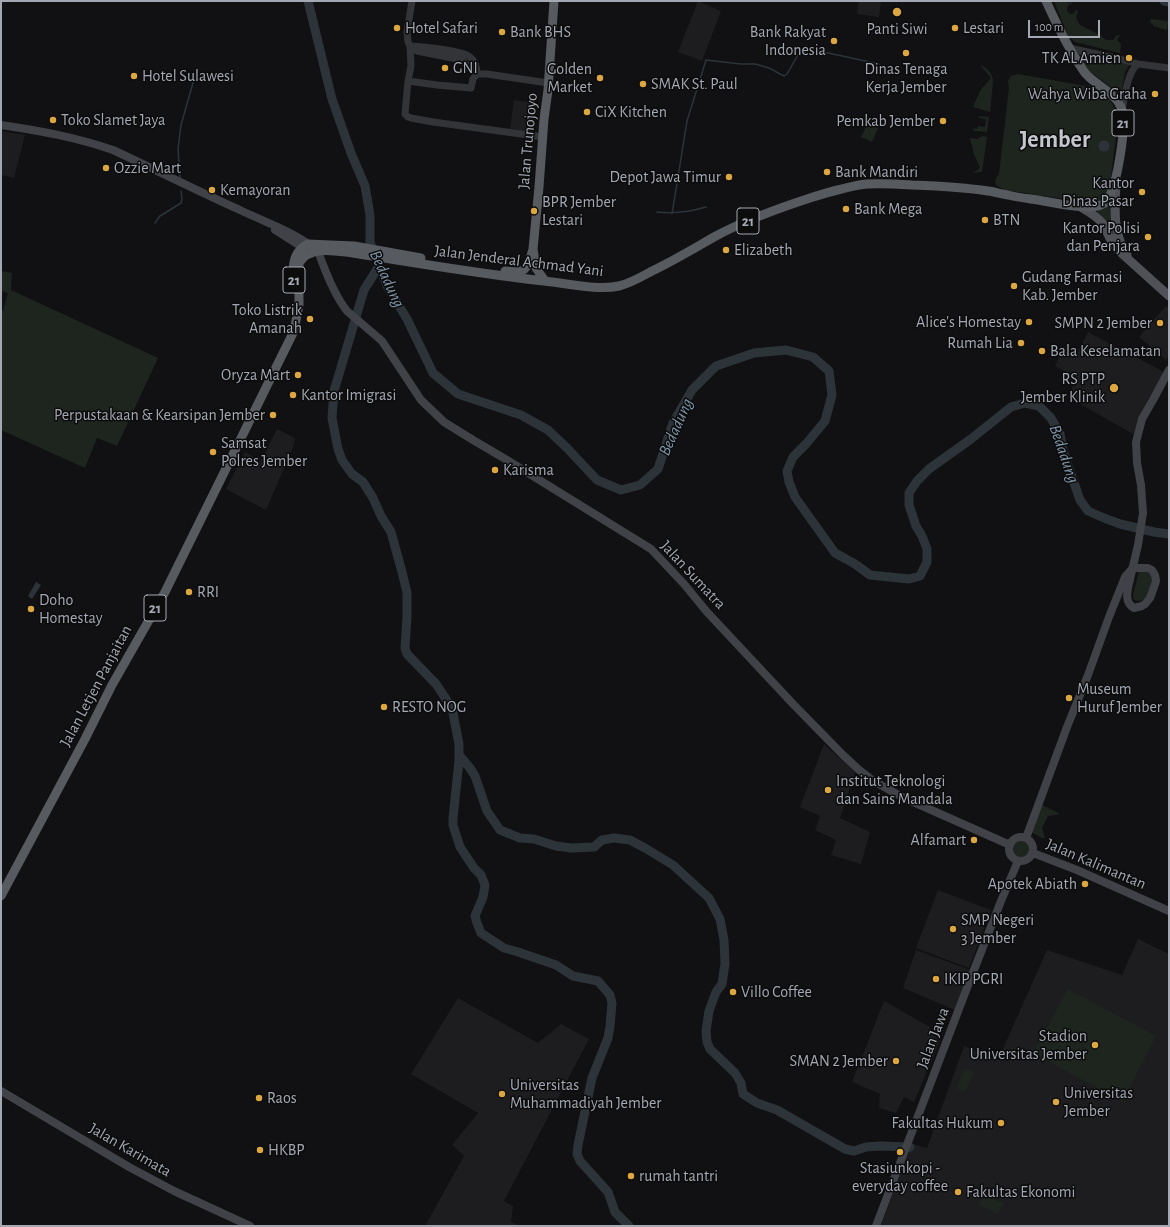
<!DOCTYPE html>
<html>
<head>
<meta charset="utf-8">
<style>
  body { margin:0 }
  #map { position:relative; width:1170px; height:1227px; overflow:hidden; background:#111113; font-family:"Alegreya Sans",sans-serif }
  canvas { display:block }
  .frame { position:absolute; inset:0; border:2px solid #a4a8b2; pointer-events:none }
  .scale { position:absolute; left:1028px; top:20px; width:72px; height:18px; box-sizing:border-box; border:2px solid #a4a8b2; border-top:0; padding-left:5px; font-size:12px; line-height:14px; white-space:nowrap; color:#a4a8b2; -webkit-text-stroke:3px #0c0c0d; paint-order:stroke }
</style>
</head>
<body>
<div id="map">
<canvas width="1170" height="1227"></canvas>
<div class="frame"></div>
<div class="scale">100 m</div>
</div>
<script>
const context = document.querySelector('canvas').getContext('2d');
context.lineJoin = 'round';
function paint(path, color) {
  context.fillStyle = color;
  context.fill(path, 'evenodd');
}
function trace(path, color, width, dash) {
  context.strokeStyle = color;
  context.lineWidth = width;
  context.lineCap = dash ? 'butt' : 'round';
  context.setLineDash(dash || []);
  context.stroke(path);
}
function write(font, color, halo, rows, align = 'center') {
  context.font = font + ' "Alegreya Sans",sans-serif';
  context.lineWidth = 3;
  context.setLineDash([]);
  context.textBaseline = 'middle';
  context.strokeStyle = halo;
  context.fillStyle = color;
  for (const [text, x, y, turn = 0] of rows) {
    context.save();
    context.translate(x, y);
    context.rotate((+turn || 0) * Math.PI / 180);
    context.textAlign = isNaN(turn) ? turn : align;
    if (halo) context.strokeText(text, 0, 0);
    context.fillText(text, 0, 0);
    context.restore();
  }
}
const built = new Path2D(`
  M 698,1 L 721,11 L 702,61 L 678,52 Z
  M 859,1 L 881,1 L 879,17 L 857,14 Z
  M 514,100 L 537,103 L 533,132 L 510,129 Z
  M 1,131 L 25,135 L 14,178 L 1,175 Z
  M 1166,306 L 1169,308 L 1169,355 L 1166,360 L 1139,337 Z
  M 1088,332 L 1164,372 L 1133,434 L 1068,397 L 1077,378 L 1055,366 L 1064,347 L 1077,354 Z
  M 277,429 L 295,438 L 293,447 L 266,510 L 226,489 L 245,452 L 261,461 Z
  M 824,744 L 855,772 L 840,818 L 870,832 L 861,864 L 831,855 L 836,840 L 815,830 L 820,816 L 800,807 Z
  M 938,890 L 991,910 L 969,968 L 916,948 Z
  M 1138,939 L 1169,954 L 1169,1226 L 881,1226 L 912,1144 L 927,1148 L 964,1046 L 998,1060 L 1047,950 L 1122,975 Z
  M 916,950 L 970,970 L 955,1010 L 903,988 Z
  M 458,998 L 538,1043 L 561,1024 L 589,1039 L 504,1201 L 513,1206 L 511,1222 L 520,1226 L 425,1226 L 464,1156 L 452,1145 L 478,1113 L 411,1074 Z
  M 884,1001 L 930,1027 L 929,1032 L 940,1041 L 914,1102 L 904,1097 L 896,1113 L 879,1108 L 880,1094 L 852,1082 Z`);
const green = new Path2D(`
  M 1054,1 L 1066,1 L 1068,3 L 1071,2 L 1072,4 L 1070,4 L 1067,7 L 1067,11 L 1070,14 L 1073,14 L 1075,12 L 1076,9 L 1078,12 L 1076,17 L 1077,20 L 1080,25 L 1100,35 L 1106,40 L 1113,40 L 1117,35 L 1120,35 L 1117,40 L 1121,44 L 1120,53 L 1075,42 L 1068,36 Z
  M 1151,19 L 1168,21 L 1167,30 L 1153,26 L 1153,24 L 1150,23 Z
  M 1075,51 L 1130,64 L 1125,72 L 1121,95 L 1088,70 Z
  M 980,65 C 988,68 993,74 993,82 L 990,112 L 973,107 L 980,91 L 991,78 Z
  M 1018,74 L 1097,88 L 1104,93 L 1113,105 L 1118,121 L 1110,184 L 1105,199 L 1092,203 L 1005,190 L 996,185 L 995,180 L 999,174 L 1009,88 L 1008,81 L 1011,76 Z
  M 979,116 L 989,117 L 987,132 L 974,131 L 973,128 L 977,129 L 978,126 L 985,127 L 986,119 L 979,118 Z
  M 870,119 L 880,124 L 872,142 L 861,137 Z
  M 983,136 L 987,137 L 982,172 L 973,173 L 980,168 L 974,154 L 970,138 L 977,139 Z
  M 1113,195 L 1115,238 L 1102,216 L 1096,210 Z
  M 1,271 L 12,273 L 11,290 L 158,358 L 117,446 L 97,438 L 85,468 L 1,430 L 1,310 L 3,311 L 8,293 L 1,291 Z
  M 1139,571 L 1150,572 L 1152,580 L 1147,597 L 1141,601 L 1134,600 L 1133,595 Z
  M 1040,804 L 1060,814 L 1048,816 L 1042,828 L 1045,838 L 1042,838 L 1031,832 Z
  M1009 849a12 12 0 1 1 24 0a12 12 0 1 1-24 0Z
  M 1068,989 L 1156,1036 L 1122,1101 L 1033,1053 Z
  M 965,1068 L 974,1072 L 965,1092 L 956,1088 Z
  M 984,1195 L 1003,1203 L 998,1214 L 979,1205 Z`);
const water = new Path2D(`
  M1098.5 146a5.5 5.5 0 1 1 11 0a5.5 5.5 0 1 1-11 0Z
  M 36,582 L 41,585 L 32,599 L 28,596 Z`);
const stream = new Path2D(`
  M 180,178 L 178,149 L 181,125 L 197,69
  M 657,212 C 674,214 689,212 706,207
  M 672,214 L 687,121 L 706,60 L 741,64 L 755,64 L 769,68 L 784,76 L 787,74 L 799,53 L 806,46 L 810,49 L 879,64
  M 155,223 L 160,216 L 165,213 L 181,203 L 182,199 L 181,191`);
const river = new Path2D(`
  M 308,1 L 332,99 L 351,153 L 365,186 L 370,215 L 370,242 L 387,286 L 407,319 L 433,373 L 458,394 L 521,415 L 548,430 L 567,448 L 597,480 L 621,490 L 640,485 L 658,469 L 673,423 L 692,390 L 716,366 L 754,353 L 786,350 L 813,357 L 829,371 L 832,395 L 825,421 L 806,444 L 793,457 L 787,471 L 789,482 L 795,497 L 835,553 L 855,564 L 870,575 L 909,579 L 920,576 L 927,562 L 927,549 L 922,536 L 916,526 L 909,505 L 909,493 L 917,481 L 929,469 L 971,439 L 1011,407 L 1025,403 L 1039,406 L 1051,418 L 1060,434 L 1063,451 L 1080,500 L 1088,511 L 1104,518 L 1120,524 L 1154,532 L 1169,534
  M 1164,1 L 1169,2
  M 379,266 L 364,290 L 334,391 L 332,418 L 338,449 L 342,460 L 352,474 L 363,482 L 373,498 L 381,516 L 391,532 L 402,572 L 407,593 L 407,617 L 405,648 L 407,654 L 436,684 L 452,708 L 459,744 L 459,761 L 453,818 L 453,825 L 460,847 L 474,868 L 481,875 L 485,885 L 483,897 L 475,916 L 477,923 L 481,933 L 504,948 L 518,952 L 556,965 L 573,976 L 598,981 L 610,995 L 612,1003 L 610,1026 L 608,1038 L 592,1078 L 578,1145 L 577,1154 L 580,1161 L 608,1192 L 615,1212 L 629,1226
  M 459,755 L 470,768 L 475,776 L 487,811 L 500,830 L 520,838 L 534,839 L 556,846 L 571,848 L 594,847 L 602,840 L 614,838 L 630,840 L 645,848 L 673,865 L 709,898 L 720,919 L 724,940 L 725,964 L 722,984 L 716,992 L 709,1011 L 706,1031 L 707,1042 L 710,1049 L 735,1073 L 741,1083 L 743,1094 L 757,1103 L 777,1110 L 845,1149 L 854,1151 L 866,1147 L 880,1146 L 910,1147`);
const tertiary = new Path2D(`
  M 410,46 C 422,47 461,50 470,57 C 475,61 477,67 477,74 L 473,79 L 471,88 L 437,85 L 408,81 L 411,66 L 410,46 L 408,42 L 407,32 L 412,1
  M 411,48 L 417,51 L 462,60 L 470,69 L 477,74 L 487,74 L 548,83
  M 1069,48 L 1120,59 L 1138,64 L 1169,68
  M 408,81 L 405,114 L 408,117 L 411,118 L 433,122 L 543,137
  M 1122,110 C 1125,97 1127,72 1138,64`);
const secondary = new Path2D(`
  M 1,125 C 41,131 75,137 113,150 C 156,170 198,191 240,210 C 267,223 295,232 318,251 C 325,271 334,295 347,311 L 382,341 L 421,400 L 444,422 L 473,440 L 507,460 L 651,549 L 684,584 L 707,612 L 794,705 L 843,755 L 858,769 L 872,780 L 902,797 L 1010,845
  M 275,230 L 308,251
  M 1143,513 L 1141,485 L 1137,463 L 1136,442 L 1142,419 L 1153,400 L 1169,370
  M1009 849a12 12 0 1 1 24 0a12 12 0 1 1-24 0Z
  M 1026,838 L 1067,727 L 1088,675 L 1109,617 L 1125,577 L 1132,569 L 1136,568 L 1148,568 L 1152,570 L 1155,575 L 1156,581 L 1153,590 L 1150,598 L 1145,604 L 1142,606 L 1134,608 C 1123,602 1128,589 1130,579
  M 1033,853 L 1077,870 L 1169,911
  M 1,1091 L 129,1167 L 174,1191 L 250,1226
  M 876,1226 L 965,993 L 1001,901 L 1018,861`);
const primary = new Path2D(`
  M 1116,182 C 1115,208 1112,232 1127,255
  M 1079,206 C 1087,211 1096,215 1102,223 C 1108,232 1110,242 1118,250 L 1169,296`);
const trunk = new Path2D(`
  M 505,271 C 527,274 527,269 533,249
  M 293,273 C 293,260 296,250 308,244 L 354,246 L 421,258
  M 545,281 L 536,268 L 533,249 L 539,187 L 544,119 L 548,90 L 554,1
  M 1,896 L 85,739 L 112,685 L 165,592 L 294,331 L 299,305 L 299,263 C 310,245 335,251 353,253 C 416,263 480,274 544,281 C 566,283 598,291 619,286 C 631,283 641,277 652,271 C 673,261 693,249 714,237 C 745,220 779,208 813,197 C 830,192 848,186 867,184 C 882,183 897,184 912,185 C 938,186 963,187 988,191 C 995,192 1002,194 1008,195 C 1020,198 1032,199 1043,201 C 1057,203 1097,213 1107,201 C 1117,186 1128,123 1121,107 C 1114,92 1099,87 1088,76 C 1084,73 1082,68 1079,64 C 1066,44 1056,23 1046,1`);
const secondaryBridge = new Path2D(`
  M 1130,579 L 1138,545 L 1143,513`);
const markers = [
  [897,12,5,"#dca640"],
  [397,28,4,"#dca640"],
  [955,28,4,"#dca640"],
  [502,32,4,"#dca640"],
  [834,41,4,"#dca640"],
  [906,53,4,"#dca640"],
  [1129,58,4,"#dca640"],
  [445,68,4,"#dca640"],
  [134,76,4,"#dca640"],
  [600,78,4,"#dca640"],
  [643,84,4,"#dca640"],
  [1155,94,4,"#dca640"],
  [587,112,4,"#dca640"],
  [53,120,4,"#dca640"],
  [943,121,4,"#dca640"],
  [106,168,4,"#dca640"],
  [827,172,4,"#dca640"],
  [729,177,4,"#dca640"],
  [212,190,4,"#dca640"],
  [1142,192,4,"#dca640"],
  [846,209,4,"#dca640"],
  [534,211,4,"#dca640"],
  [985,220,4,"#dca640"],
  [1148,237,4,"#dca640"],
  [726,250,4,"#dca640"],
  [1014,286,4,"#dca640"],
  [310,319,4,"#dca640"],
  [1029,322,4,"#dca640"],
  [1160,323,4,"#dca640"],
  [1021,343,4,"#dca640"],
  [1042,351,4,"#dca640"],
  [298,375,4,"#dca640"],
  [1114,388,5,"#dca640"],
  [293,395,4,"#dca640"],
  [273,415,4,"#dca640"],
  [213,452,4,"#dca640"],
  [495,470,4,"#dca640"],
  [189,592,4,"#dca640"],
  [31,609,4,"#dca640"],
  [1069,698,4,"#dca640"],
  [384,707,4,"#dca640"],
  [828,790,4,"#dca640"],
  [974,840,4,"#dca640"],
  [1085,884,4,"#dca640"],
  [953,929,4,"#dca640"],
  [936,979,4,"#dca640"],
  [733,992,4,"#dca640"],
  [1095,1045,4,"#dca640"],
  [896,1061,4,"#dca640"],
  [502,1094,4,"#dca640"],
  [259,1098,4,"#dca640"],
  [1056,1102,4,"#dca640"],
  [1001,1123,4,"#dca640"],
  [260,1150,4,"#dca640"],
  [900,1152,4,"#dca640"],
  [631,1176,4,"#dca640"],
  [958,1192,4,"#dca640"]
];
const shields = [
  [1123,123,22],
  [748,221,22],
  [294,280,22],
  [155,608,22]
];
const shieldNames = [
  ["21",1123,123],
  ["21",748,221],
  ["21",294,280],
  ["21",155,608]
];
const poiNames = [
  ["Hotel Safari",405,28],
  ["Lestari",963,28],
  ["Panti Siwi",897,29,"center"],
  ["Bank BHS",510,32],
  ["Bank Rakyat",826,32,"right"],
  ["Indonesia",826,50,"right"],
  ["TK AL Amien",1121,58,"right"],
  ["GNI",453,68],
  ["Golden",592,69,"right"],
  ["Market",592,87,"right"],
  ["Dinas Tenaga",906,69,"center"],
  ["Kerja Jember",906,87,"center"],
  ["Hotel Sulawesi",142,76],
  ["SMAK St. Paul",651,84],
  ["Wahya Wiba Graha",1147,94,"right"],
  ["CiX Kitchen",595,112],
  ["Toko Slamet Jaya",61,120],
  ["Pemkab Jember",935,121,"right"],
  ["Ozzie Mart",114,168],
  ["Bank Mandiri",835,172],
  ["Depot Jawa Timur",721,177,"right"],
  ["Kantor",1134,183,"right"],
  ["Dinas Pasar",1134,201,"right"],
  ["Kemayoran",220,190],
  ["BPR Jember",542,202],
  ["Lestari",542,220],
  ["Bank Mega",854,209],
  ["BTN",993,220],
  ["Kantor Polisi",1140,228,"right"],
  ["dan Penjara",1140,246,"right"],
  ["Elizabeth",734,250],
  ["Gudang Farmasi",1022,277],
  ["Kab. Jember",1022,295],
  ["Toko Listrik",302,310,"right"],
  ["Amanah",302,328,"right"],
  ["Alice's Homestay",1021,322,"right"],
  ["SMPN 2 Jember",1152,323,"right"],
  ["Rumah Lia",1013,343,"right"],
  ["Bala Keselamatan",1050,351],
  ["Oryza Mart",290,375,"right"],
  ["RS PTP",1105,379,"right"],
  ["Jember Klinik",1105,397,"right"],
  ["Kantor Imigrasi",301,395],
  ["Perpustakaan & Kearsipan Jember",265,415,"right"],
  ["Samsat",221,443],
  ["Polres Jember",221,461],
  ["Karisma",503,470],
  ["RRI",197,592],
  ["Doho",39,600],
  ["Homestay",39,618],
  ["Museum",1077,689],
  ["Huruf Jember",1077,707],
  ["RESTO NOG",392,707],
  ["Institut Teknologi",836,781],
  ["dan Sains Mandala",836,799],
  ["Alfamart",966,840,"right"],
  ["Apotek Abiath",1077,884,"right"],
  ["SMP Negeri",961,920],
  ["3 Jember",961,938],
  ["IKIP PGRI",944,979],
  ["Villo Coffee",741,992],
  ["Stadion",1087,1036,"right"],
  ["Universitas Jember",1087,1054,"right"],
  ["SMAN 2 Jember",888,1061,"right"],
  ["Universitas",510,1085],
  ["Muhammadiyah Jember",510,1103],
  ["Universitas",1064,1093],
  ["Jember",1064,1111],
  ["Raos",267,1098],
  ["Fakultas Hukum",993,1123,"right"],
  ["HKBP",268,1150],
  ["Stasiunkopi -",900,1168,"center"],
  ["everyday coffee",900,1186,"center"],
  ["rumah tantri",639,1176],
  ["Fakultas Ekonomi",966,1192]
];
const streetNames = [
  ["Jalan Trunojoyo",528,141,-85],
  ["Jalan Jenderal Achmad Yani",519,261,7],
  ["Jalan Sumatra",693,575,47],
  ["Jalan Letjen Panjaitan",96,686,-62],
  ["Jalan Kalimantan",1096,864,23],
  ["Jalan Jawa",933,1038,-69],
  ["Jalan Karimata",130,1150,30]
];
const waterNames = [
  ["Bedadung",387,279,65],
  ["Bedadung",676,427,-66],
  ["Bedadung",1064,454,71]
];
const townNames = [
  ["Jember",1055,140]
];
paint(built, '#1d1d1f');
paint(green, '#1e251f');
paint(water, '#2c343a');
trace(stream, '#2c343a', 1.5);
trace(river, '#2c343a', 9);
trace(tertiary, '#333437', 7);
trace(secondary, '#414247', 8);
trace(primary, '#4f5156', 9);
trace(trunk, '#575a5f', 9);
trace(secondaryBridge, '#414247', 8);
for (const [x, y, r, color] of markers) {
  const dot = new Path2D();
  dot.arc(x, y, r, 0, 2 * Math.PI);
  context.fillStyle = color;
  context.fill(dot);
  trace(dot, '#0c0c0d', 1.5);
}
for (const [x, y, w] of shields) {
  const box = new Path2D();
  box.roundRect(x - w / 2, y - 13, w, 26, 3);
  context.fillStyle = '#0c0c0d';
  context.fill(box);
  trace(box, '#a4a8b2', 1);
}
write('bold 15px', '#a4a8b2', null, shieldNames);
write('16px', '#a4a8b2', '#0c0c0d', poiNames, 'left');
write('16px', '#a4a8b2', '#0c0c0d', streetNames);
write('italic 17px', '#7f96a9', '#0c0c0d', waterNames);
write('bold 24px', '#c5c7ce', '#0c0c0d', townNames);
</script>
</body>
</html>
